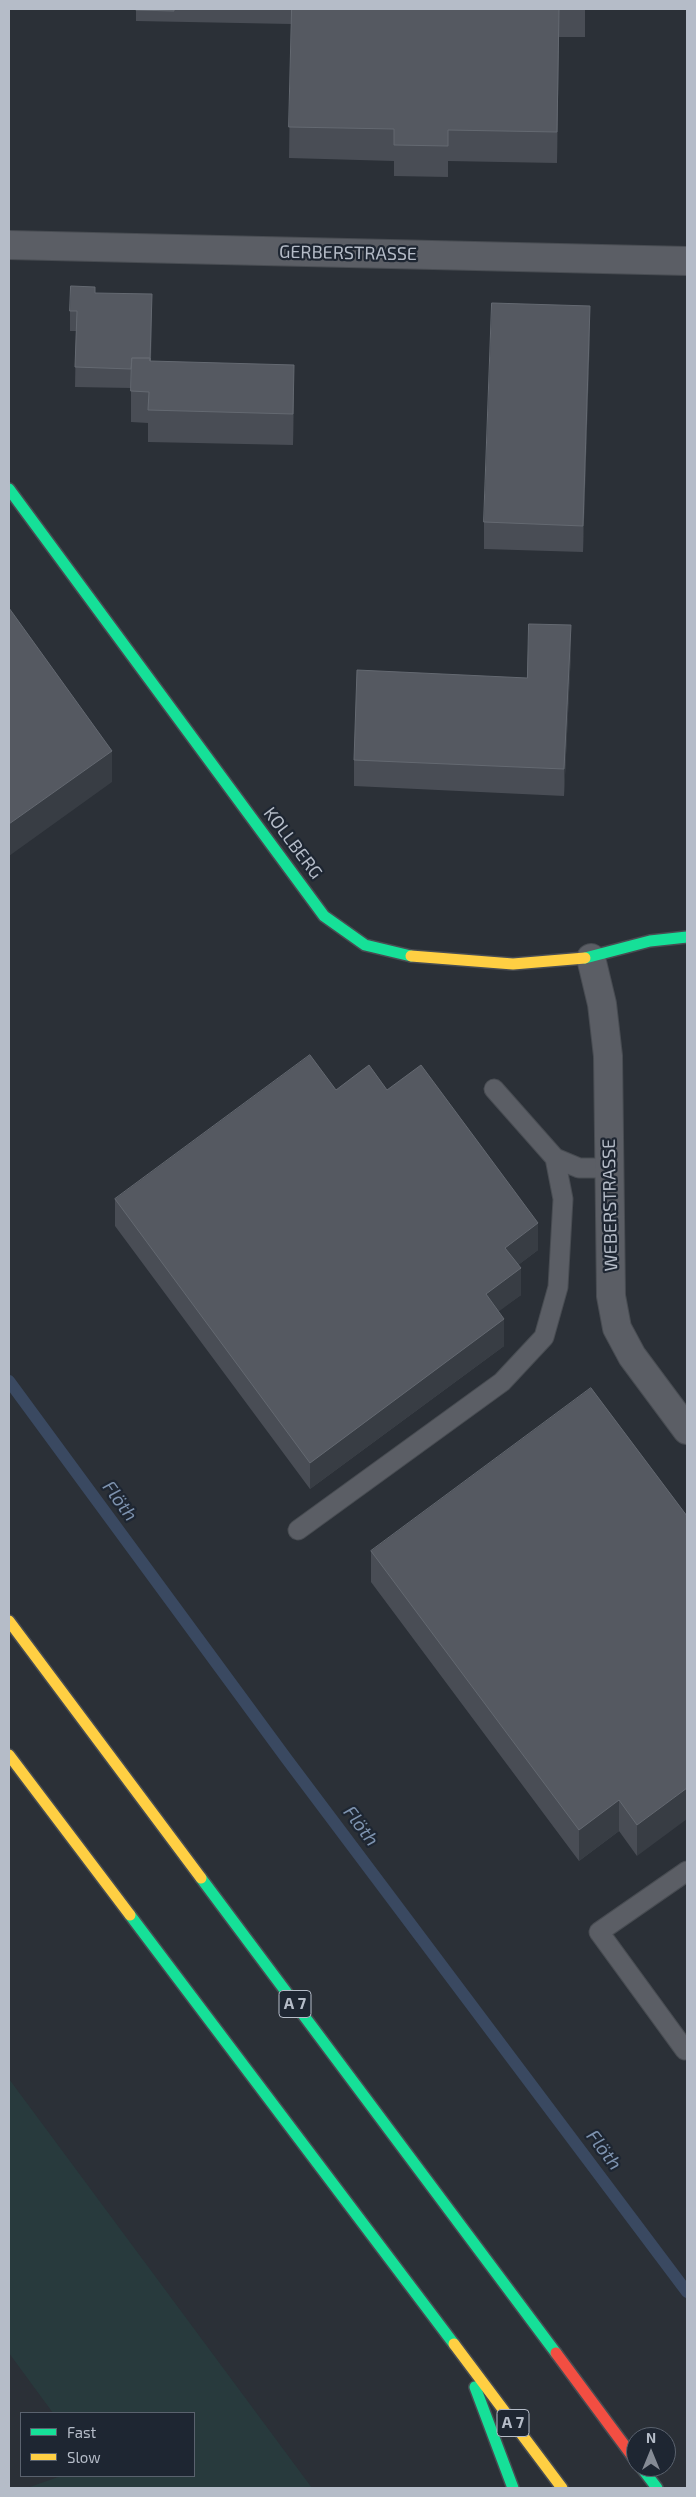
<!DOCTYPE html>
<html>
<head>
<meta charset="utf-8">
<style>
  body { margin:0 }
  #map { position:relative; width:696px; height:2497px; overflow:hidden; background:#2b3037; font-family:"Exo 2",sans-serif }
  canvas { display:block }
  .frame { position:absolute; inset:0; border:10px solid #b5bcc8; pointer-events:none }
  .legend { position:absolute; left:20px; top:2412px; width:175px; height:65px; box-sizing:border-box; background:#1e2632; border:1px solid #5a626e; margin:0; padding:6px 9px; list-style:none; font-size:15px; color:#b5bcc8 }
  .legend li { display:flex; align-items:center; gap:10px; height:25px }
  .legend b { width:25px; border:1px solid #5a626e }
  .north { position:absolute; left:626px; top:2427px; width:50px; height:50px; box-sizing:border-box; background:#1e2632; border:1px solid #5a626e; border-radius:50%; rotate:0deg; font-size:14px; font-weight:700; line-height:20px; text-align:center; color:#b5bcc8 }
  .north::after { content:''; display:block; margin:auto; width:18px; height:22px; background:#858b95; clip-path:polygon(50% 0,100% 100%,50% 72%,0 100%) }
</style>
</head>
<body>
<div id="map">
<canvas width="696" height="2497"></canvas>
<div class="frame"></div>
<ul class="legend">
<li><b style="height:6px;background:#16e098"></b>Fast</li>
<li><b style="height:6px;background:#ffcf43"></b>Slow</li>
</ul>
<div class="north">N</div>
</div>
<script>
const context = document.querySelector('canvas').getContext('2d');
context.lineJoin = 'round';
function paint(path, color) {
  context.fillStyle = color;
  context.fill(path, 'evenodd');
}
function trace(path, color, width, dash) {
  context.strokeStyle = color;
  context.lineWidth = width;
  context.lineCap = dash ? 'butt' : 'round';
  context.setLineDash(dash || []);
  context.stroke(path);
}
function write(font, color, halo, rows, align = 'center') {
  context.font = font + ' "Exo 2",sans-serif';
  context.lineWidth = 4.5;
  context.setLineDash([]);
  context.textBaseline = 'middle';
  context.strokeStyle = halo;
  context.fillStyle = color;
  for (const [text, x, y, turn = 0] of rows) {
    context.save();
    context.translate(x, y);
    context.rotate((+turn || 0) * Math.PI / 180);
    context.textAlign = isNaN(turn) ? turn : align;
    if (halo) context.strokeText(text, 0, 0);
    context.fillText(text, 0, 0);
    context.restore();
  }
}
const green = new Path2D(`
  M 9,2079 L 312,2488 L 27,2488 L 61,2476 L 194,2476 L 194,2413 L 53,2413 L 9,2353 Z`);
const stream = new Path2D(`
  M 9,1381 L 286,1758 L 687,2292`);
const lane = new Path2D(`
  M 494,1089 L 555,1158 L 579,1168 L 609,1168
  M 298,1530 L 502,1382 L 544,1337 L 558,1287 L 563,1199 L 555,1158
  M 687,1871 L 599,1932 L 685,2050 L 687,2049`);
const street = new Path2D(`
  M 9,245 L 687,261
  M 591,958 L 602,1004 L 608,1056 L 611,1296 L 617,1328 L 632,1356 L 687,1430`);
const fast = new Path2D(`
  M 9,489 L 324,916 L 365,945 L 411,956
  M 585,958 L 650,941 L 687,937
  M 201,1878 L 556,2353
  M 130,1915 L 454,2344
  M 475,2387 L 513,2488
  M 641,2467 L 657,2488`);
const slow = new Path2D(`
  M 411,956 L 513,964 L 585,958
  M 9,1621 L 201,1878
  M 9,1755 L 130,1915
  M 454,2344 L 562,2488`);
const jam = new Path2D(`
  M 556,2353 L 636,2461`);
const wall = new Path2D(`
  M 136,9 L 585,9 L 585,37 L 559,37 L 557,163 L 448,161 L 448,177 L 394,176 L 394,161 L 289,158 L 291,24 L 136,21 Z
  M 95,293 L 152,314 L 151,361 L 294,397 L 293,445 L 148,442 L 148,423 L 131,422 L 131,388 L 75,387 L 76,331 L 70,331 L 70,311 Z
  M 590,333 L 583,552 L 484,549 L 484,522 Z
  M 571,652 L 564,796 L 354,786 L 354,760 L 527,678 Z
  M 336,1090 L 387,1090 L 538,1250 L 518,1265 L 521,1295 L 498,1311 L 504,1346 L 310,1489 L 115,1226 L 115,1199 Z
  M 687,1516 L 637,1856 L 619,1831 L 579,1861 L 371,1582 L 371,1551 Z`);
const shadedWall = new Path2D(`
  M 559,9 L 559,37 L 557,163 L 557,132 Z
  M 152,294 L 152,314 L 150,389 L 150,369 Z
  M 590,306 L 590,333 L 583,552 L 583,526 Z
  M 294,365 L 294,397 L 293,445 L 293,414 Z
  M 571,625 L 571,652 L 564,796 L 564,769 Z
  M 112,751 L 112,782 L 9,856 L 9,824 Z
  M 538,1223 L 538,1250 L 505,1275 L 505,1248 Z
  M 521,1268 L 521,1295 L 486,1321 L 486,1294 Z
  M 504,1319 L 504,1346 L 310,1489 L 310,1463 Z
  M 687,1788 L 687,1819 L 637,1856 L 637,1825 Z
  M 619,1800 L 619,1831 L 579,1861 L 579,1830 Z`);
const building = new Path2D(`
  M 136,9 L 174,9 L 174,11 L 136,10 Z
  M 292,9 L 559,9 L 557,132 L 448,130 L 448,146 L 394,145 L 394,129 L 289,127 Z
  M 71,286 L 95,287 L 95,293 L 152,294 L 150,361 L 150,358 L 132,358 L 131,369 L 75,367 L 77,311 L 70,311 Z
  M 492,303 L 590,306 L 583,526 L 484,522 Z
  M 132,358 L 150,358 L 150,361 L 294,365 L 293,414 L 148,410 L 149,392 L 131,391 Z
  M 9,608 L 112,751 L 9,824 Z
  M 529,624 L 571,625 L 564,769 L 354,760 L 357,670 L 527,678 Z
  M 310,1055 L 336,1090 L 369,1065 L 387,1090 L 421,1065 L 538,1223 L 505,1248 L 521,1268 L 486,1294 L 504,1319 L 310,1463 L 115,1199 Z
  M 591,1388 L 687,1516 L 687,1788 L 637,1825 L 619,1800 L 579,1830 L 371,1551 Z`);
const shields = [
  [295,2004,32],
  [513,2423,32]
];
const shieldNames = [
  ["A 7",295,2004],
  ["A 7",513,2423]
];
const streetNames = [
  ["GERBERSTRASSE",348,253,1],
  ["KOLLBERG",293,843,53],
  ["WEBERSTRASSE",610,1205,-91]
];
const waterNames = [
  ["Flöth",120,1501,54],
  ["Flöth",361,1826,53],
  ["Flöth",604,2150,53]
];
paint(green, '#283a3d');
trace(stream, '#3a4961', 12);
trace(lane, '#484c52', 21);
trace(street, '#484c52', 30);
trace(fast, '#484c52', 14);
trace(slow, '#484c52', 14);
trace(jam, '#484c52', 14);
trace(lane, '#5b5e65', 19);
trace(street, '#5b5e65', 28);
trace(fast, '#16e098', 11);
trace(slow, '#ffcf43', 11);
trace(jam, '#f24e42', 11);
paint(wall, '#494d55');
paint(shadedWall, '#383d44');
paint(building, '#555961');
trace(building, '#646971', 1);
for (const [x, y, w] of shields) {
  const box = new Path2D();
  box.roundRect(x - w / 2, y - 13.5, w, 27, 4);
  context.fillStyle = '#1e2632';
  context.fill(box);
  trace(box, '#b5bcc8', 1);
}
write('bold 16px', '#b5bcc8', null, shieldNames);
write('18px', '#b5bcc8', '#1e2632', streetNames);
write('italic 19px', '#7d92ae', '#1e2632', waterNames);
</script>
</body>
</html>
